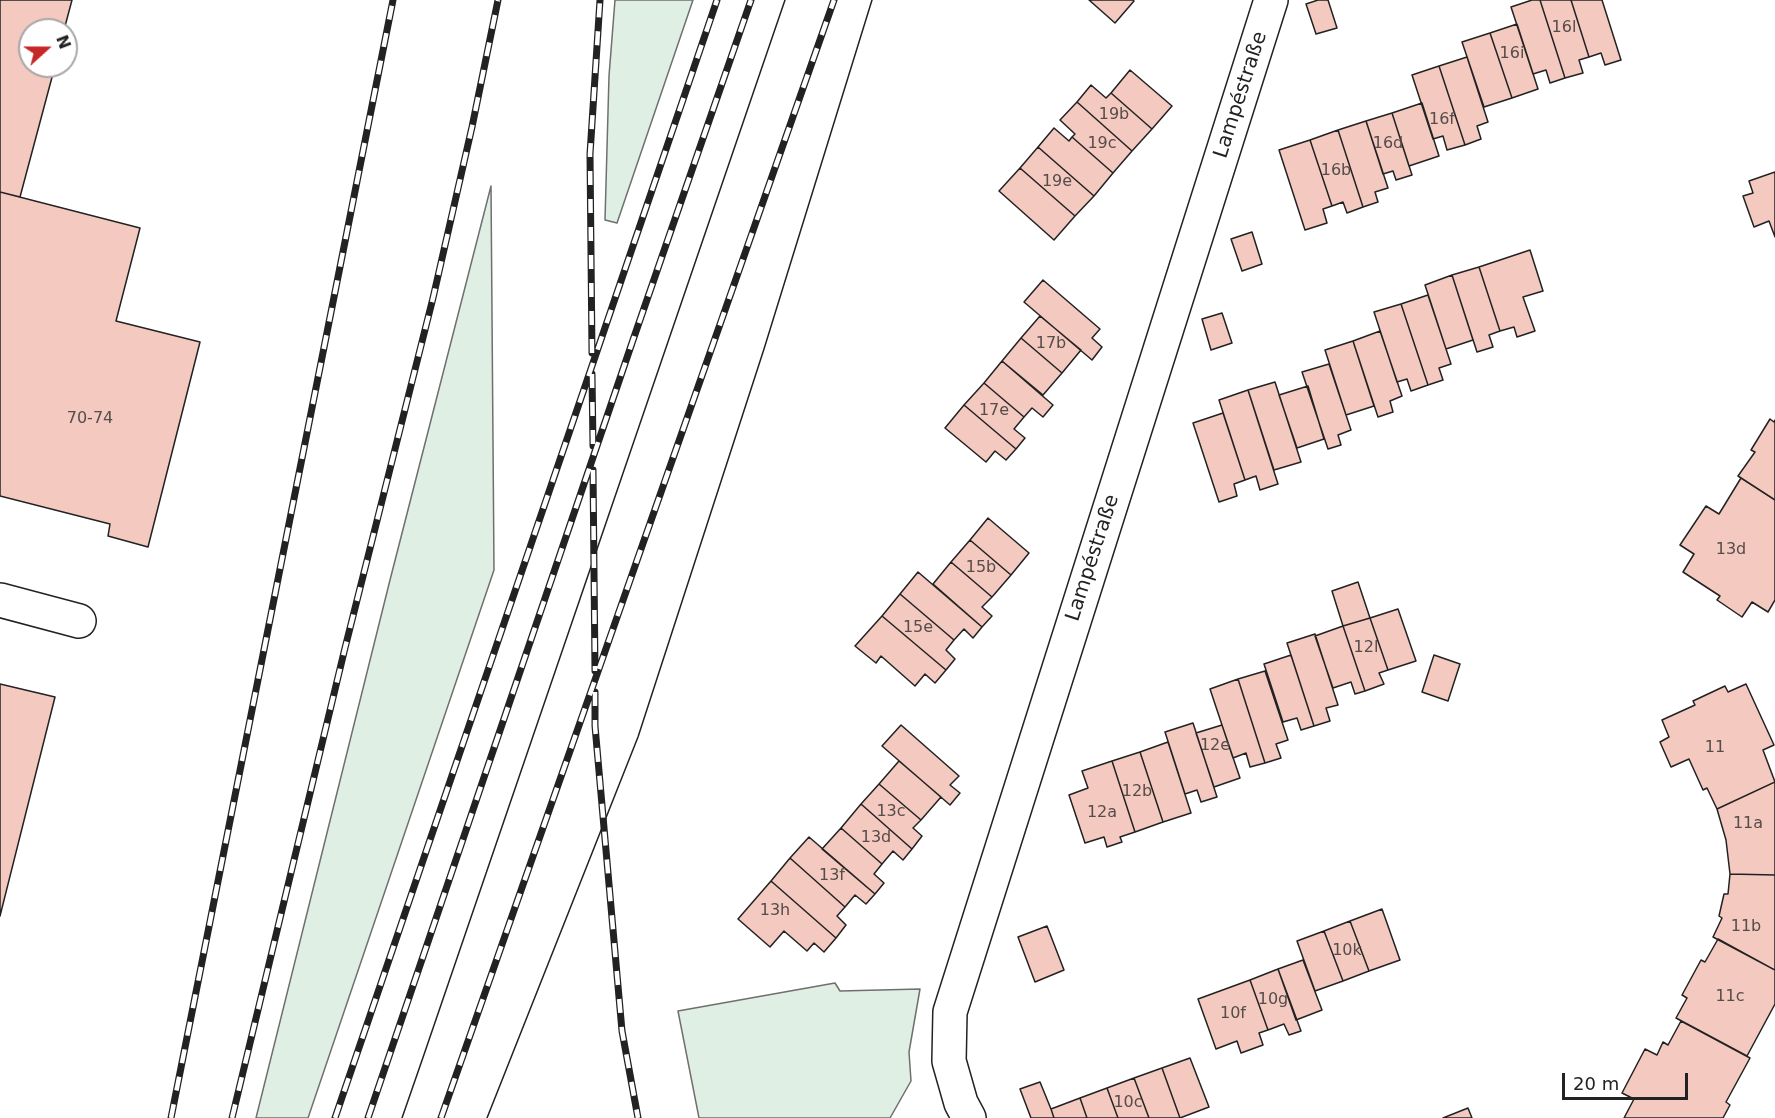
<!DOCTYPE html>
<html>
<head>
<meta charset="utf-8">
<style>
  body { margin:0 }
  #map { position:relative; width:1775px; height:1118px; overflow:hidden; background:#fff; font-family:"DejaVu Sans",sans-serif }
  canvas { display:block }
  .north { position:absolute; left:18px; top:18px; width:60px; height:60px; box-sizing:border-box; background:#fff; border:2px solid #a7a7a7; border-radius:50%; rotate:69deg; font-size:16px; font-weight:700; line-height:24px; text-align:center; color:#222 }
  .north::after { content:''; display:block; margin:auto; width:21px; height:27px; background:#c62828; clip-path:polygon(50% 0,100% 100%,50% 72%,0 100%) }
  .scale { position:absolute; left:1562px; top:1073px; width:126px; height:27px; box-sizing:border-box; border:3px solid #222; border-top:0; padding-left:8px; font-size:18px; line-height:21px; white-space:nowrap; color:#222; -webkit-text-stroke:4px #fff; paint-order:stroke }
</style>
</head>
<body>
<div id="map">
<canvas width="1775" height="1118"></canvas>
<div class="north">N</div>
<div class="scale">20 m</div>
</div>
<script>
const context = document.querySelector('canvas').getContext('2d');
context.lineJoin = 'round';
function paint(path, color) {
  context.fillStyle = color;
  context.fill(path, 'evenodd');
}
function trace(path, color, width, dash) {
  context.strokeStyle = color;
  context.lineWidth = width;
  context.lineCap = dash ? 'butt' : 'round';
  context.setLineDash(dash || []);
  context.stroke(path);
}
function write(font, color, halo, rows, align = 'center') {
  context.font = font + ' "DejaVu Sans",sans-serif';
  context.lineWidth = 4.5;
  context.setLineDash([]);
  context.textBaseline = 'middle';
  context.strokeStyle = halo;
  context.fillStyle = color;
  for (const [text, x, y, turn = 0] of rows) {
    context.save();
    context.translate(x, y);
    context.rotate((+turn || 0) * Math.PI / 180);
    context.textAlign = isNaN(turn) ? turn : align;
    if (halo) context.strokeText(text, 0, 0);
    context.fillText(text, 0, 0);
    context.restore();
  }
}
const green = new Path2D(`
  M 615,0 L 693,0 L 617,223 L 605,220 L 609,76 Z
  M 491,186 L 494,570 L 308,1118 L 256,1118 L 390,580 Z
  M 835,983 L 840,991 L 920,989 L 909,1052 L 911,1081 L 890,1118 L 699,1118 L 678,1011 Z`);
const building = new Path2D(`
  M 0,0 L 72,0 L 64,30 L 30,30 L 30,66 L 55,66 L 20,197 L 0,192 Z
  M 1089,0 L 1133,0 L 1134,1 L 1115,23 Z
  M 1318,0 L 1328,0 L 1337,28 L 1316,34 L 1306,4 Z
  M 1532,0 L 1540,0 L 1565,78 L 1550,83 L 1546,70 L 1533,74 L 1511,7 Z
  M 1540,0 L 1571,0 L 1589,57 L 1579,60 L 1583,73 L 1565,78 Z
  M 1571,0 L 1602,0 L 1621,60 L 1605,65 L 1601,53 L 1589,57 Z
  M 1517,24 L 1538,89 L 1512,98 L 1490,33 Z
  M 1490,33 L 1512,98 L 1484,107 L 1462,42 Z
  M 1467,57 L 1488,122 L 1477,126 L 1481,139 L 1465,145 L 1439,66 Z
  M 1439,66 L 1465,145 L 1447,150 L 1443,136 L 1433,139 L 1412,75 Z
  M 1130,70 L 1172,106 L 1152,129 L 1111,93 Z
  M 1091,85 L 1106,98 L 1111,93 L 1152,129 L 1132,151 L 1077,102 Z
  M 1077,102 L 1132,151 L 1113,173 L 1072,137 L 1075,134 L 1060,120 Z
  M 1422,103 L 1439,156 L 1409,166 L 1392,113 Z
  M 1392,113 L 1412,175 L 1396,180 L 1393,171 L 1383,174 L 1366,121 Z
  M 1366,121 L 1388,188 L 1375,192 L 1378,202 L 1363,207 L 1338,130 Z
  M 1054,128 L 1069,141 L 1072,137 L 1113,173 L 1094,196 L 1038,147 Z
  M 1338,130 L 1363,207 L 1347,213 L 1343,202 L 1332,206 L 1310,140 Z
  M 1310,140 L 1332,206 L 1323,209 L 1327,223 L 1305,230 L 1279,150 Z
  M 1038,147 L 1094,196 L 1075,216 L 1020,168 Z
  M 1020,168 L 1075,216 L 1054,240 L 999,191 Z
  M 1775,172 L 1775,237 L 1769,221 L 1754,227 L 1743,196 L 1753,193 L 1749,181 Z
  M 0,192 L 140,228 L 116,321 L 200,342 L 148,547 L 108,536 L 110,524 L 0,496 Z
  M 1252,232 L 1262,264 L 1242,271 L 1231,239 Z
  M 1530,250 L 1543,291 L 1523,297 L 1535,331 L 1517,337 L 1514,327 L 1500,331 L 1479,267 Z
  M 1479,267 L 1500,331 L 1489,335 L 1493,347 L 1477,352 L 1452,275 Z
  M 1452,275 L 1473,340 L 1446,349 L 1425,285 Z
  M 1043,280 L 1100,329 L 1092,338 L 1102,347 L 1092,360 L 1024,302 Z
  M 1428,295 L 1451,364 L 1439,368 L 1443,380 L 1428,385 L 1401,304 Z
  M 1401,304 L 1428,385 L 1411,391 L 1407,379 L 1397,382 L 1374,312 Z
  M 1222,313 L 1232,343 L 1211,350 L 1202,319 Z
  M 1040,316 L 1081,350 L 1062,373 L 1021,338 Z
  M 1380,331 L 1402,396 L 1390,401 L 1393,412 L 1378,417 L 1353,341 Z
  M 1021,338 L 1062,373 L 1043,395 L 1002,361 Z
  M 1353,341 L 1374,406 L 1346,415 L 1325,350 Z
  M 1002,361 L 1053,405 L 1043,417 L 1032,408 L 1024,417 L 984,383 Z
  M 1329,364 L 1351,430 L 1338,435 L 1341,445 L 1328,449 L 1302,372 Z
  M 1275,382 L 1301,462 L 1274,470 L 1248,390 Z
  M 984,383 L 1024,417 L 1014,429 L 1025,438 L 1016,449 L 964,405 Z
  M 1308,386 L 1324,439 L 1297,448 L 1279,395 Z
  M 1248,390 L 1278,484 L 1260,490 L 1256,476 L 1245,480 L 1219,400 Z
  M 964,405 L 1016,449 L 1006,460 L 995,451 L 986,462 L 945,428 Z
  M 1223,413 L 1245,480 L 1234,484 L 1237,496 L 1219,502 L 1193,423 Z
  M 1770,419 L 1774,422 L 1775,420 L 1775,500 L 1738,476 L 1755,452 L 1751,450 Z
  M 1741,478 L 1775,500 L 1775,600 L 1768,612 L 1752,602 L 1742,617 L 1717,600 L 1720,596 L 1683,572 L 1694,554 L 1680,545 L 1706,506 L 1719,514 Z
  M 988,518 L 1029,553 L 1011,575 L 970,540 Z
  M 970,540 L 1011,575 L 992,597 L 951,562 Z
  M 951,562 L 992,597 L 982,607 L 992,616 L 982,627 L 933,584 Z
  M 918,572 L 982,627 L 973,638 L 964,629 L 954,640 L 900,594 Z
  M 1358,582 L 1370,618 L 1343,626 L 1332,591 Z
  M 900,594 L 954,640 L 946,650 L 955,659 L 946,670 L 882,616 Z
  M 1398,609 L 1416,661 L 1388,670 L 1370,618 Z
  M 882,616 L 946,670 L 935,683 L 925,674 L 915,686 L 881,656 L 876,663 L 855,646 Z
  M 1370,618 L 1388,670 L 1379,673 L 1384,684 L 1365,691 L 1343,626 Z
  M 1343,626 L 1365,691 L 1355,694 L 1351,682 L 1333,688 L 1315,636 Z
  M 1315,634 L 1338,705 L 1326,708 L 1330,721 L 1314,726 L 1287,643 Z
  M 1291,655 L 1314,726 L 1301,730 L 1297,718 L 1283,722 L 1264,664 Z
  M 1434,655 L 1460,664 L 1448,701 L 1422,692 Z
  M 1265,671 L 1288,740 L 1276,744 L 1281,758 L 1265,763 L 1238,679 Z
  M 1238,679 L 1265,763 L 1250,767 L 1246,753 L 1233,758 L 1210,689 Z
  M 0,684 L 55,697 L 0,916 Z
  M 1746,684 L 1774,745 L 1763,750 L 1775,782 L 1717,809 L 1707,788 L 1703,790 L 1689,759 L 1671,767 L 1660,742 L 1669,737 L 1662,720 L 1695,705 L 1693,701 L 1725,686 L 1728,692 Z
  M 1193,723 L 1217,797 L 1201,802 L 1197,790 L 1185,794 L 1165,732 Z
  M 901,725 L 959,776 L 950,785 L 960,793 L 950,805 L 882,746 Z
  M 1222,725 L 1240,778 L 1214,787 L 1196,733 Z
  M 1168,742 L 1191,813 L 1163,822 L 1140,752 Z
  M 1140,752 L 1163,822 L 1135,832 L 1112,761 Z
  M 899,761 L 941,797 L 921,820 L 879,784 Z
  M 1112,761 L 1135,832 L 1120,837 L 1122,842 L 1107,847 L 1104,837 L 1085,843 L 1069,795 L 1088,788 L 1082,771 Z
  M 1775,782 L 1775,875 L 1730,874 L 1726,840 L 1717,809 Z
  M 879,784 L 921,820 L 913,828 L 922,836 L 912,849 L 861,804 Z
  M 861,804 L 912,849 L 903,860 L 893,851 L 882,864 L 841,828 Z
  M 841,828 L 882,864 L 874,874 L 884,883 L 875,894 L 822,849 Z
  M 809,837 L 875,894 L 866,904 L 855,895 L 845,907 L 790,858 Z
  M 790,858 L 845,907 L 837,916 L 846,925 L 836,938 L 771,881 Z
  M 1730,874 L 1775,875 L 1775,970 L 1713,937 L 1722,918 L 1719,916 L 1724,894 L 1728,894 Z
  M 771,881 L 836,938 L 824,952 L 814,943 L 807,951 L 784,931 L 770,947 L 738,919 Z
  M 1382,909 L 1400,960 L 1369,971 L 1350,921 Z
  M 1350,921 L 1369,971 L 1343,981 L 1324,931 Z
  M 1047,926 L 1064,970 L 1035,982 L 1018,937 Z
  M 1324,931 L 1343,981 L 1315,991 L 1297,941 Z
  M 1718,939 L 1775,970 L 1775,1004 L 1747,1056 L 1676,1018 L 1687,998 L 1682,995 L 1701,960 L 1705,962 Z
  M 1303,960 L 1322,1010 L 1296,1020 L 1278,969 Z
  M 1278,969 L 1301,1031 L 1289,1035 L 1284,1024 L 1268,1030 L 1250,980 Z
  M 1250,980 L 1268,1030 L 1259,1033 L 1263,1045 L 1241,1053 L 1237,1041 L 1216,1049 L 1198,999 Z
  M 1681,1021 L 1750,1058 L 1726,1102 L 1730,1105 L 1723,1118 L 1624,1118 L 1634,1099 L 1622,1093 L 1645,1049 L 1657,1055 L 1663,1042 L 1668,1045 Z
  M 1190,1058 L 1209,1107 L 1180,1118 L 1162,1068 Z
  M 1162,1068 L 1180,1118 L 1149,1118 L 1134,1078 Z
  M 1134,1078 L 1149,1118 L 1118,1118 L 1107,1088 Z
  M 1040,1082 L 1051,1109 L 1054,1118 L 1031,1118 L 1020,1089 Z
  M 1107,1088 L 1118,1118 L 1087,1118 L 1080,1098 Z
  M 1080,1098 L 1087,1118 L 1054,1118 L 1051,1109 Z
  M 1468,1108 L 1472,1118 L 1443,1118 Z`);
const minor = new Path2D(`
  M 0,600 L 79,621
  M 969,1118 L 961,1103 L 949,1061 L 950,1012 L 1271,0`);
const tram = new Path2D(`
  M 402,1118 C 531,746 657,373 785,0
  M 487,1118 L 638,737 L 764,349 L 872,0`);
const rail = new Path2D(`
  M 592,353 L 590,154 L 600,0
  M 592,374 L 593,446
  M 593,470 L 595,671
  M 595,692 L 595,726 L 622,1031 L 638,1118
  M 171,1118 L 393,0
  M 232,1118 L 345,648 L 433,298 L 472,127 L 498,0
  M 335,1118 L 717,0
  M 368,1118 L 633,340 L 751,0
  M 441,1118 L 834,0`);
const numberNames = [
  ["16l",1564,28],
  ["16i",1512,54],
  ["19b",1114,115],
  ["16f",1442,120],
  ["19c",1102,144],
  ["16d",1388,144],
  ["16b",1336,171],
  ["19e",1057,182],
  ["17b",1051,344],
  ["17e",994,411],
  ["70-74",90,419],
  ["13d",1731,550],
  ["15b",981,568],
  ["15e",918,628],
  ["12l",1366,648],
  ["12e",1215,746],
  ["11",1715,748],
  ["12b",1137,792],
  ["13c",891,812],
  ["12a",1102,813],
  ["11a",1748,824],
  ["13d",876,838],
  ["13f",832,876],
  ["13h",775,911],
  ["11b",1746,927],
  ["10k",1347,951],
  ["11c",1730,997],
  ["10g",1273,1000],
  ["10f",1233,1014],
  ["10c",1128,1103]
];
const streetNames = [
  ["Lampéstraße",1241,95,-72],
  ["Lampéstraße",1093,558,-72]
];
paint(green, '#e0efe3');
trace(green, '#6f6f6f', 1.5);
paint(building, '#f3c9c0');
trace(building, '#222', 1.5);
trace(minor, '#222', 36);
trace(minor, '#fff', 33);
trace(tram, '#222', 1.5);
trace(rail, '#222', 7);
trace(rail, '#fff', 4.5, [14]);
write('16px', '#564c4a', null, numberNames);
write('20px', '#222', '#fff', streetNames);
</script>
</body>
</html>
